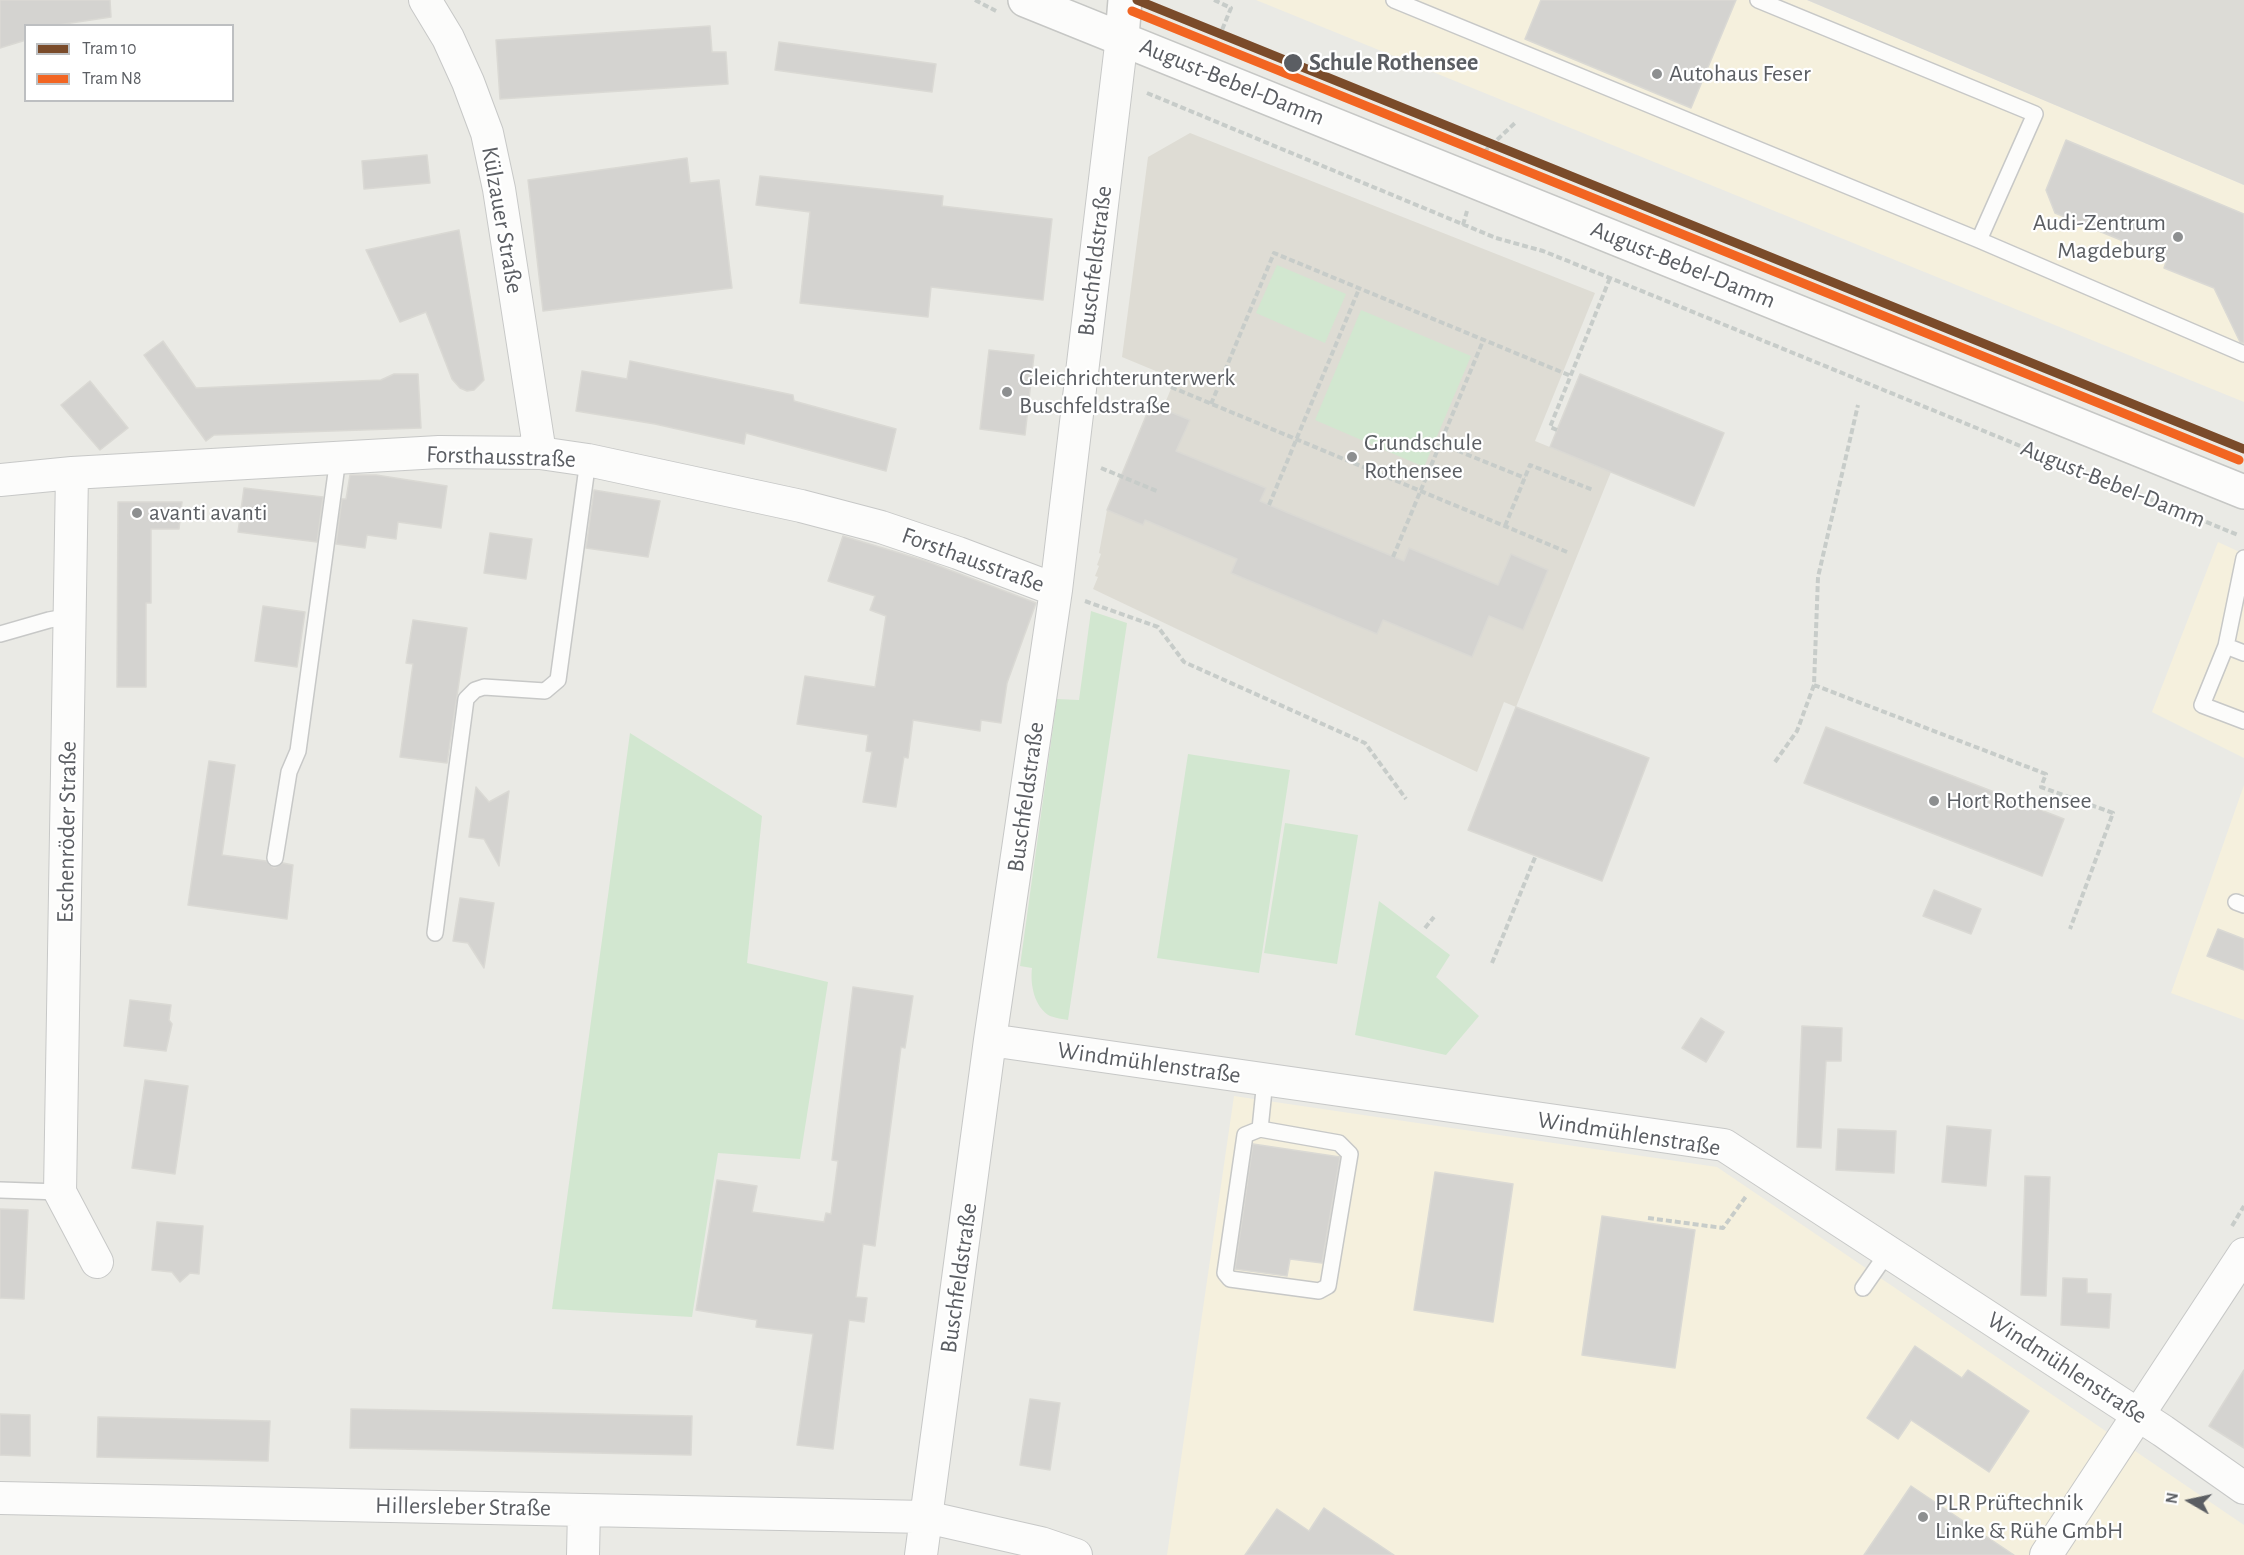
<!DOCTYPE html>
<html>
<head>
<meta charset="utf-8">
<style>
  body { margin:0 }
  #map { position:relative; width:2244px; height:1555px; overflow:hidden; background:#eaeae5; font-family:"Alegreya Sans",sans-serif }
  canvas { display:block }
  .legend { position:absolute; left:24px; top:24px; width:210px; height:78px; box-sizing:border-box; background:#fff; border:2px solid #bdbfc1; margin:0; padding:8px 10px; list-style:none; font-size:18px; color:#5b5e63 }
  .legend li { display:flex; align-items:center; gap:12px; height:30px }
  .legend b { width:30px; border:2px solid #bdbfc1 }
  .north { position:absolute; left:2160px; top:1471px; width:60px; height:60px; -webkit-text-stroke:4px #fff; paint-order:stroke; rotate:279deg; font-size:16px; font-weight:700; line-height:24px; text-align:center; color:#5b5e63 }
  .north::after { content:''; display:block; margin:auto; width:21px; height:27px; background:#5b5e63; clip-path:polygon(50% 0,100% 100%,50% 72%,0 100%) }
</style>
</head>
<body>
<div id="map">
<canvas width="2244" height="1555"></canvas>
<ul class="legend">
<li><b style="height:8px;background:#7a4b2a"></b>Tram 10</li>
<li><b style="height:8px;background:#f26522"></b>Tram N8</li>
</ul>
<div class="north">N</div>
</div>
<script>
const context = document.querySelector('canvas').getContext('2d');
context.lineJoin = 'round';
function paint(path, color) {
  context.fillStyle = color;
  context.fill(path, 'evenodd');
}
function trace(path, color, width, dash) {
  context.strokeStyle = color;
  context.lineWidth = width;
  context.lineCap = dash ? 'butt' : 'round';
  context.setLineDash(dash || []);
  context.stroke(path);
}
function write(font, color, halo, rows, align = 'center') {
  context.font = font + ' "Alegreya Sans",sans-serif';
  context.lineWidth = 4.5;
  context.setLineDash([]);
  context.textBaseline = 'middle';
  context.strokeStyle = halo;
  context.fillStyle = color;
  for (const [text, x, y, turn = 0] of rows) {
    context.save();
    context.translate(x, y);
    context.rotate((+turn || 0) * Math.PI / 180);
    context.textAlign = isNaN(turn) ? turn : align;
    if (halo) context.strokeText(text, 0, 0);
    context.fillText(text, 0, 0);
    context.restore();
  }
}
const commercial = new Path2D(`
  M 1256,0 L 1807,0 L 2244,185 L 2244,402 Z
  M 2218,542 L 2244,554 L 2244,758 L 2152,712 Z
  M 2244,785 L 2244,1020 L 2171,993 Z
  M 1234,1096 L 1717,1167 L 2244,1525 L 2244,1555 L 1167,1555 Z`);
const industrial = new Path2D(`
  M 1807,0 L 2244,0 L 2244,185 Z`);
const education = new Path2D(`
  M 1190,133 L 1595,293 L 1535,441 L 1611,472 L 1516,707 L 1504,702 L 1477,772 L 1093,589 L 1098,577 L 1095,576 L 1099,566 L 1097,565 L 1101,554 L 1099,553 L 1107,510 L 1151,404 L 1163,408 L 1175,379 L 1122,357 L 1148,157 Z`);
const green = new Path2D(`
  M 1277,265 L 1346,294 L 1325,343 L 1256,313 Z
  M 1361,310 L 1471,356 L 1424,467 L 1315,420 Z
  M 1091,611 L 1127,623 L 1068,1020 C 1063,1019 1055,1018 1050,1016 C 1034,1007 1030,984 1032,968 L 1020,966 L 1057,699 L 1079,700 Z
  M 630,733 L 762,816 L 747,963 L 828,982 L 800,1159 L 718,1153 L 692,1317 L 552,1309 Z
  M 1188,754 L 1290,770 L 1259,973 L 1157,958 Z
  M 1285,823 L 1358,835 L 1337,964 L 1264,953 Z
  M 1379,901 L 1450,955 L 1436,977 L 1479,1016 L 1446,1055 L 1355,1035 Z`);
const building = new Path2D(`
  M 0,0 L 110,0 L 111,17 L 51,26 L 26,26 L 26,40 L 0,48 Z
  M 1541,0 L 1736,0 L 1691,108 L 1525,39 Z
  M 710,26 L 712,52 L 726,52 L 728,84 L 500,99 L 496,40 Z
  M 779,42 L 936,64 L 932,92 L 775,70 Z
  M 2066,140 L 2244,214 L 2244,343 L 2240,342 L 2214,288 L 2164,268 L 2167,259 L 2055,213 L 2046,190 Z
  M 427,155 L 430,183 L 364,189 L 362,161 Z
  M 687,158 L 690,183 L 719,180 L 732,288 L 543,311 L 528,180 Z
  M 760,176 L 943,196 L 942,206 L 1052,219 L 1043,300 L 931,287 L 928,317 L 800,303 L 810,212 L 756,205 Z
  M 459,230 L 484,380 L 474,390 L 467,391 L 460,388 L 452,379 L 426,312 L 400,322 L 366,250 Z
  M 163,341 L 196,388 L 381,380 L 394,374 L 418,374 L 421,428 L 214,435 L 206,441 L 144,355 Z
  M 989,350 L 1034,355 L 1025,435 L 980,429 Z
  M 630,361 L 793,395 L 794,401 L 896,429 L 886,471 L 746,433 L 744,444 L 655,424 L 576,411 L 582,371 L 627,379 Z
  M 1580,374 L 1724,433 L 1694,506 L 1550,447 Z
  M 90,381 L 128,428 L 100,450 L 61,405 Z
  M 1151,404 L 1190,420 L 1176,451 L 1266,488 L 1260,501 L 1286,512 L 1404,561 L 1409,548 L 1498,585 L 1511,554 L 1548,570 L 1523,630 L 1489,616 L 1472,657 L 1383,620 L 1377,634 L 1231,573 L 1237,559 L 1145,520 L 1143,525 L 1107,510 Z
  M 350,475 L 376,475 L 447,486 L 441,528 L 398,522 L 396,539 L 367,535 L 365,548 L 336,544 L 342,499 L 346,499 Z
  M 244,488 L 323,497 L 317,542 L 238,532 Z
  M 594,490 L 660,501 L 648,557 L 586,548 Z
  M 118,502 L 182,502 L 179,529 L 151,529 L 151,603 L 146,603 L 146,687 L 117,687 Z
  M 490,533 L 532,539 L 526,579 L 484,573 Z
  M 843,536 L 926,561 L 1036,603 L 1007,683 L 1001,723 L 981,720 L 980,731 L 913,720 L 908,758 L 904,757 L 896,807 L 863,802 L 872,752 L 866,751 L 868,735 L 797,724 L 805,676 L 875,687 L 886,616 L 870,610 L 875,596 L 828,581 Z
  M 263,606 L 305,612 L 297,667 L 255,661 Z
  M 413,620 L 467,628 L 447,763 L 400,757 L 413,664 L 406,663 Z
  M 1516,707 L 1649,758 L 1602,881 L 1468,830 Z
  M 1826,727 L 2064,819 L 2042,876 L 1804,783 Z
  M 209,761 L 235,765 L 222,855 L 266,861 L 274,868 L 283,863 L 293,865 L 287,919 L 188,905 Z
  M 476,787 L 489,802 L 509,791 L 499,866 L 484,839 L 469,837 Z
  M 1934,890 L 1981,909 L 1971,934 L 1923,916 Z
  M 460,898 L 494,903 L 484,968 L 468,943 L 453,941 Z
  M 2218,929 L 2244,939 L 2244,970 L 2207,956 Z
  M 853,987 L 913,996 L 905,1048 L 901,1047 L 875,1246 L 863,1244 L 856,1297 L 867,1298 L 864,1322 L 849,1320 L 833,1449 L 797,1445 L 813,1334 L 756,1327 L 757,1320 L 696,1310 L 717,1180 L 757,1186 L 752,1212 L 824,1222 L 826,1213 L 831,1214 L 838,1161 L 832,1160 Z
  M 130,1000 L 171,1005 L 169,1020 L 172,1024 L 166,1051 L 124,1046 Z
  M 1701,1018 L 1724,1032 L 1706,1062 L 1682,1048 Z
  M 1802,1026 L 1842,1028 L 1841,1061 L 1826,1061 L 1821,1148 L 1797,1147 Z
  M 145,1080 L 188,1086 L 175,1174 L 132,1168 Z
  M 1947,1126 L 1991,1130 L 1986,1186 L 1942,1182 Z
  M 1838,1129 L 1896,1131 L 1894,1173 L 1836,1170 Z
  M 1253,1144 L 1340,1157 L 1322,1263 L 1290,1259 L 1287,1276 L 1235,1269 Z
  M 1435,1172 L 1513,1184 L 1493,1322 L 1414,1310 Z
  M 2025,1176 L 2050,1177 L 2046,1296 L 2021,1295 Z
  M 0,1209 L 28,1210 L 24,1299 L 0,1298 Z
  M 1602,1216 L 1695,1230 L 1675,1368 L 1582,1355 Z
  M 157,1222 L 203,1226 L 199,1274 L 190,1273 L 180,1282 L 172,1272 L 152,1270 Z
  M 2063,1278 L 2087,1279 L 2087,1293 L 2111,1294 L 2109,1328 L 2061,1325 Z
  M 1915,1346 L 1962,1378 L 1968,1370 L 2029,1411 L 1989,1472 L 1911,1420 L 1898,1439 L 1867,1418 Z
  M 2244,1370 L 2244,1448 L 2209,1426 Z
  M 1030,1399 L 1060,1403 L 1050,1470 L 1020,1465 Z
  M 351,1409 L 692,1416 L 691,1455 L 350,1448 Z
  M 0,1414 L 30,1415 L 30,1456 L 0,1455 Z
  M 98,1417 L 270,1421 L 268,1461 L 97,1457 Z
  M 1911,1486 L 2014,1555 L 1864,1555 Z
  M 1324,1508 L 1394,1555 L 1245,1555 L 1277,1509 L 1309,1531 Z`);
const path = new Path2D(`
  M 975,0 L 996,11
  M 1214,0 L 1231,8 L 1217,42
  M 1147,93 L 1496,238 L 1543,251 L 1610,278 L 2238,535
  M 1484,152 L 1515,123
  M 1463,225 L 1467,211
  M 1171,387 L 1567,552
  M 1211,404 L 1274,253 L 1571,376
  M 1557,430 L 1550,427 L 1610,278
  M 1441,444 L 1525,478
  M 1101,468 L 1159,492
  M 1269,505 L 1359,289
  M 1505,526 L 1530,465 L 1593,490
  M 1393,557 L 1483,341
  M 1085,601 L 1158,627 L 1184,662 L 1365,743 L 1406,799
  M 1814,685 L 2046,774 L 2041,787 L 2113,813 L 2070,929
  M 1775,762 L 1797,731 L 1814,685 L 1818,577 L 1858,405
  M 1425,928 L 1434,917
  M 1492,963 L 1536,855
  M 1648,1218 L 1723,1228 L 1747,1195
  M 2232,1226 L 2244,1206`);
const lane = new Path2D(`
  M 1394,0 L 1979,240 L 2244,354
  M 1758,0 L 2035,114 L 1979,240
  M 2244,558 L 2226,646 L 2244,653
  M 0,634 L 49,620 L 71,616
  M 2226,646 L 2202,705 L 2244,721
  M 275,858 L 289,772 L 298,751 L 338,458
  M 2236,902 L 2244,905
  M 435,933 L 466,699 L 475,690 L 484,687 L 545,691 L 558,680 L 588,460
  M 1260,1129 L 1245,1135 L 1225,1273 L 1230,1279 L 1319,1291 L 1328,1286 L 1350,1154 L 1339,1143 L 1260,1129 L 1265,1080
  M 0,1190 L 60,1192
  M 1863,1288 L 1888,1252`);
const street = new Path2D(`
  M 425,0 L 448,38 L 468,82 L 487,133 L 499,189 L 540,453
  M 72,473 L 60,1192 L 97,1262
  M 0,480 L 72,473 L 439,452 L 540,453 L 588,460 L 801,506 L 881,527 L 958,553 L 1056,590
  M 990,1040 L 1724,1145 L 2163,1431 L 2244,1488
  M 0,1498 L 926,1517 L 1041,1543 L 1076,1555
  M 583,1555 L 584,1510
  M 921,1555 L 990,1040 L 1056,590 L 1122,37
  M 2046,1555 L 2244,1254`);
const secondary = new Path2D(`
  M 1025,0 L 2244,492
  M 1122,37 L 1125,0`);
const tram1 = new Path2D(`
  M 1137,0 L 2244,449`);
const tram2 = new Path2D(`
  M 1132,11 L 2239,460`);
const markers = [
  [1293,63,10,"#5b5e63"],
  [1657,74,6,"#8d8f90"],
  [2178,237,6,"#8d8f90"],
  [1007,392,6,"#8d8f90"],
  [1352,457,6,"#8d8f90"],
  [137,513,6,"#8d8f90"],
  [1934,801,6,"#8d8f90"],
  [1923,1517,6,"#8d8f90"]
];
const stopNames = [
  ["Schule Rothensee",1309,63]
];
const poiNames = [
  ["Autohaus Feser",1669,74],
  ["Audi-Zentrum",2166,223,"right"],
  ["Magdeburg",2166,251,"right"],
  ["Gleichrichterunterwerk",1019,378],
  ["Buschfeldstraße",1019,406],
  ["Grundschule",1364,443],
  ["Rothensee",1364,471],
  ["avanti avanti",149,513],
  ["Hort Rothensee",1946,801],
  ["PLR Prüftechnik",1935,1503],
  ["Linke & Rühe GmbH",1935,1531]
];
const streetNames = [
  ["August-Bebel-Damm",1232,82,22],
  ["Külzauer Straße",502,220,80],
  ["Buschfeldstraße",1095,261,-83],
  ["August-Bebel-Damm",1683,265,22],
  ["Forsthausstraße",501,457,2],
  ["August-Bebel-Damm",2113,484,22],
  ["Forsthausstraße",973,560,20],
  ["Buschfeldstraße",1026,797,-82],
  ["Eschenröder Straße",67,832,-89],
  ["Windmühlenstraße",1149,1063,8],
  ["Windmühlenstraße",1629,1134,9],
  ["Buschfeldstraße",959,1278,-82],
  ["Windmühlenstraße",2067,1368,33],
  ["Hillersleber Straße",463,1507,1]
];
paint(commercial, '#f5f0dd');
paint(industrial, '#dcdbd6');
paint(education, '#dedcd4');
paint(green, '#d2e7d0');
paint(building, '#d4d3d0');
trace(building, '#dad9d4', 1.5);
trace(lane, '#c7c8c7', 18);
trace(street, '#c7c8c7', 34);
trace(secondary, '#c6c7c5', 36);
trace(path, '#c7ccc9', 4, [6, 3]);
trace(lane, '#fcfcfb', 15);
trace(street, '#fcfcfb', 32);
trace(secondary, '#fcfcfb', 33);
trace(tram1, '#7a4b2a', 9);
trace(tram2, '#f26522', 9);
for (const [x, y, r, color] of markers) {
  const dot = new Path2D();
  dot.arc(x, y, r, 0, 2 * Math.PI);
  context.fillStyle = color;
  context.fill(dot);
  trace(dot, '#fff', 2);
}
write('bold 24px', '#5b5e63', '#fff', stopNames, 'left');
write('24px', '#5b5e63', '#fff', poiNames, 'left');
write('24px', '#5b5e63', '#fff', streetNames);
</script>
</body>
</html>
